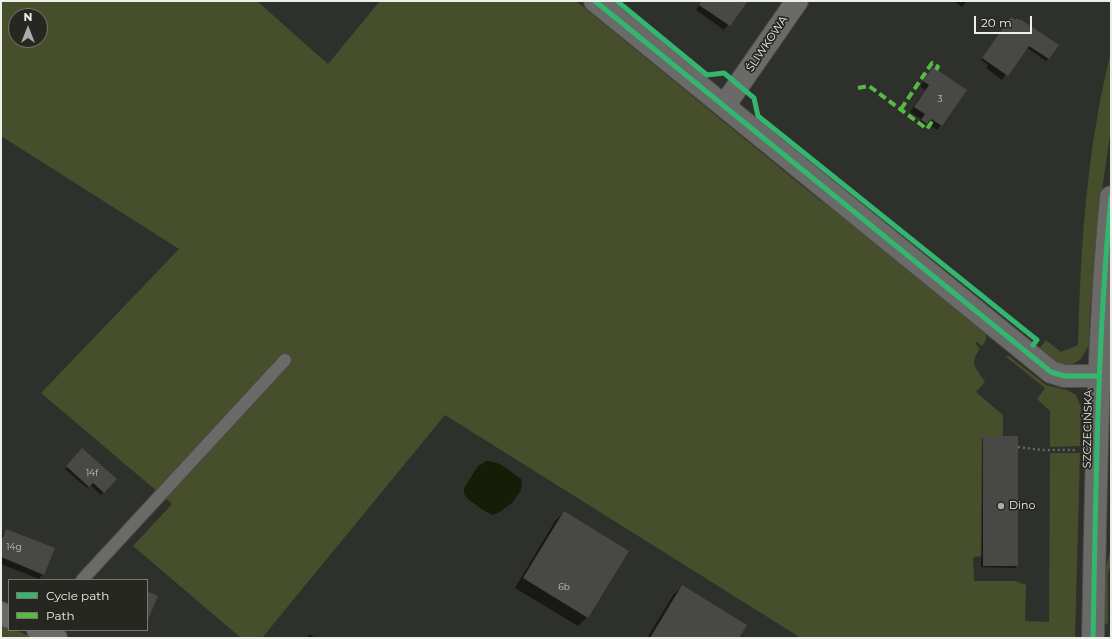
<!DOCTYPE html>
<html>
<head>
<meta charset="utf-8">
<style>
  body { margin:0 }
  #map { position:relative; width:1112px; height:639px; overflow:hidden; background:#2e302b; font-family:Montserrat,sans-serif }
  canvas { display:block }
  .frame { position:absolute; inset:0; border:2px solid #edefea; pointer-events:none }
  .legend { position:absolute; left:8px; top:579px; width:140px; height:52px; box-sizing:border-box; background:#252720; border:1px solid #757771; margin:0; padding:5px 7px; list-style:none; font-size:12px; color:#edefea }
  .legend li { display:flex; align-items:center; gap:8px; height:20px }
  .legend b { width:20px; border:1px solid #757771 }
  .north { position:absolute; left:8px; top:8px; width:40px; height:40px; box-sizing:border-box; background:#252720; border:1px solid #757771; border-radius:50%; rotate:0deg; font-size:11px; font-weight:700; line-height:16px; text-align:center; color:#edefea }
  .north::after { content:''; display:block; margin:auto; width:14px; height:18px; background:#aaaca7; clip-path:polygon(50% 0,100% 100%,50% 72%,0 100%) }
  .scale { position:absolute; left:974px; top:16px; width:58px; height:18px; box-sizing:border-box; border:2px solid #edefea; border-top:0; padding-left:5px; font-size:12px; line-height:14px; white-space:nowrap; color:#edefea; -webkit-text-stroke:3px #252720; paint-order:stroke }
</style>
</head>
<body>
<div id="map">
<canvas width="1112" height="639"></canvas>
<div class="frame"></div>
<ul class="legend">
<li><b style="height:5px;background:#33b770"></b>Cycle path</li>
<li><b style="height:5px;background:#58b947"></b>Path</li>
</ul>
<div class="north">N</div>
<div class="scale">20 m</div>
</div>
<script>
const context = document.querySelector('canvas').getContext('2d');
context.lineJoin = 'round';
function paint(path, color) {
  context.fillStyle = color;
  context.fill(path, 'evenodd');
}
function trace(path, color, width, dash) {
  context.strokeStyle = color;
  context.lineWidth = width;
  context.lineCap = dash ? 'butt' : 'round';
  context.setLineDash(dash || []);
  context.stroke(path);
}
function write(font, color, halo, rows, align = 'center') {
  context.font = font + ' Montserrat,sans-serif';
  context.lineWidth = 3.5;
  context.setLineDash([]);
  context.textBaseline = 'middle';
  context.strokeStyle = halo;
  context.fillStyle = color;
  for (const [text, x, y, turn = 0] of rows) {
    context.save();
    context.translate(x, y);
    context.rotate((+turn || 0) * Math.PI / 180);
    context.textAlign = isNaN(turn) ? turn : align;
    if (halo) context.strokeText(text, 0, 0);
    context.fillText(text, 0, 0);
    context.restore();
  }
}
const green = new Path2D(`
  M 1,1 L 257,1 L 328,64 L 380,1 L 576,1 L 801,185 L 972,318 C 980,327 993,334 982,346 L 977,342 L 975,343 L 980,349 C 968,365 977,368 985,382 L 976,392 L 1003,415 L 1003,436 L 983,436 L 982,556 L 973,557 L 974,581 L 1015,581 L 1026,585 L 1025,621 L 1049,622 L 1050,453 L 1080,453 L 1075,638 L 801,638 L 445,415 L 262,638 L 241,638 L 133,546 L 172,504 L 41,393 L 179,249 L 1,136 ZM 16,16 L 40,16 L 40,40 L 16,40 Z
  M 1111,50 L 1111,128 L 1102,190 L 1090,310 L 1089,345 L 1080,360 L 1071,365 L 1064,366 L 1060,365 L 1039,349 L 1046,340 L 1061,352 L 1078,345 C 1080,267 1084,189 1098,113 C 1101,92 1107,71 1111,50 Z
  M 1005,356 L 1009,356 L 1046,385 L 1067,390 L 1076,395 L 1081,408 L 1080,446 L 1050,447 L 1050,411 L 1037,399 L 1045,388 Z
  M 1111,548 L 1111,561 L 1108,575 L 1108,623 L 1104,625 L 1105,571 Z
  M 1,624 L 9,627 L 9,630 L 15,630 L 34,638 L 1,638 Z`);
const water = new Path2D(`
  M 486,461 C 500,461 510,471 521,479 L 522,486 L 520,492 L 512,503 L 498,513 L 492,515 L 483,510 L 468,499 L 464,494 L 464,488 L 478,466 Z`);
const shadow = new Path2D(`
  M 702,1 L 746,1 L 724,30 L 696,10 Z
  M 953,1 L 967,1 L 962,7 Z
  M 1011,18 L 1019,21 L 1057,45 L 1046,61 L 1026,47 L 1002,80 L 986,68 L 988,65 L 981,60 Z
  M 933,68 L 941,125 L 937,130 L 927,123 L 922,128 L 918,125 L 921,119 L 910,112 L 925,90 L 920,86 Z
  M 984,437 L 1017,566 L 1015,568 L 981,567 L 982,439 Z
  M 82,450 L 115,479 L 101,495 L 90,484 L 87,488 L 65,469 Z
  M 564,512 L 587,617 L 578,626 L 515,588 L 555,521 Z
  M 7,530 L 43,574 L 39,579 L 1,564 L 1,537 Z
  M 682,586 L 738,638 L 647,638 L 673,595 Z
  M 310,634 L 315,638 L 306,638 Z`);
const building = new Path2D(`
  M 702,1 L 748,1 L 730,26 L 699,5 Z
  M 1011,17 L 1016,20 L 1016,18 L 1019,20 L 1020,19 L 1059,45 L 1049,59 L 1029,46 L 1008,76 L 982,58 Z
  M 933,67 L 967,90 L 942,126 L 931,119 L 927,124 L 921,120 L 925,114 L 914,107 L 929,85 L 923,81 Z
  M 983,436 L 1018,436 L 1018,566 L 983,566 Z
  M 82,448 L 117,479 L 104,493 L 93,483 L 89,487 L 66,466 Z
  M 564,511 L 629,551 L 588,618 L 523,578 Z
  M 6,529 L 55,548 L 44,575 L 1,557 L 1,542 Z
  M 682,585 L 747,625 L 739,638 L 650,638 Z
  M 147,591 L 158,596 L 147,622 Z`);
const path = new Path2D(`
  M 1018,447 L 1041,450 L 1077,450`);
const service = new Path2D(`
  M 82,580 L 285,360`);
const minor = new Path2D(`
  M 595,1 L 1051,372 L 1064,376 L 1099,376
  M 724,106 L 797,1
  M 1,613 L 9,617
  M 38,630 L 56,638`);
const tertiary = new Path2D(`
  M 1093,638 C 1096,491 1097,344 1111,197`);
const quiet = new Path2D(`
  M 858,88 L 869,86 L 927,129 L 931,123 L 929,122
  M 901,109 L 932,63 L 938,67 L 936,70`);
const cycleway = new Path2D(`
  M 595,1 L 1051,372 L 1064,376 L 1099,376
  M 617,1 L 707,75 L 724,73 L 754,98 L 758,116 L 1037,340 L 1033,345
  M 1093,638 C 1096,491 1097,344 1111,197`);
const markers = [
  [1001,506,4,"#aaaca7"]
];
const numberNames = [
  ["3",940,99],
  ["14f",92,473],
  ["14g",14,547],
  ["6b",564,587]
];
const streetNames = [
  ["ŚLIWKOWA",767,44,-56],
  ["SZCZECIŃSKA",1088,429,-89]
];
const poiNames = [
  ["Dino",1009,506]
];
paint(green, '#464e2c');
paint(water, '#171c06');
paint(shadow, '#0007');
paint(building, '#484946');
trace(service, '#4a4b47', 14);
trace(minor, '#4a4b47', 24);
trace(tertiary, '#4a4b47', 24);
trace(path, '#686966', 2.5, [2, 3]);
trace(service, '#6a6b68', 12);
trace(minor, '#6a6b68', 22);
trace(tertiary, '#6a6b68', 22);
trace(quiet, '#58b947', 4, [8, 4]);
trace(cycleway, '#33b770', 5);
for (const [x, y, r, color] of markers) {
  const dot = new Path2D();
  dot.arc(x, y, r, 0, 2 * Math.PI);
  context.fillStyle = color;
  context.fill(dot);
  trace(dot, '#252720', 1.5);
}
write('9px', '#c4c6c1', null, numberNames);
write('11px', '#edefea', '#252720', streetNames);
write('11px', '#edefea', '#252720', poiNames, 'left');
</script>
</body>
</html>
